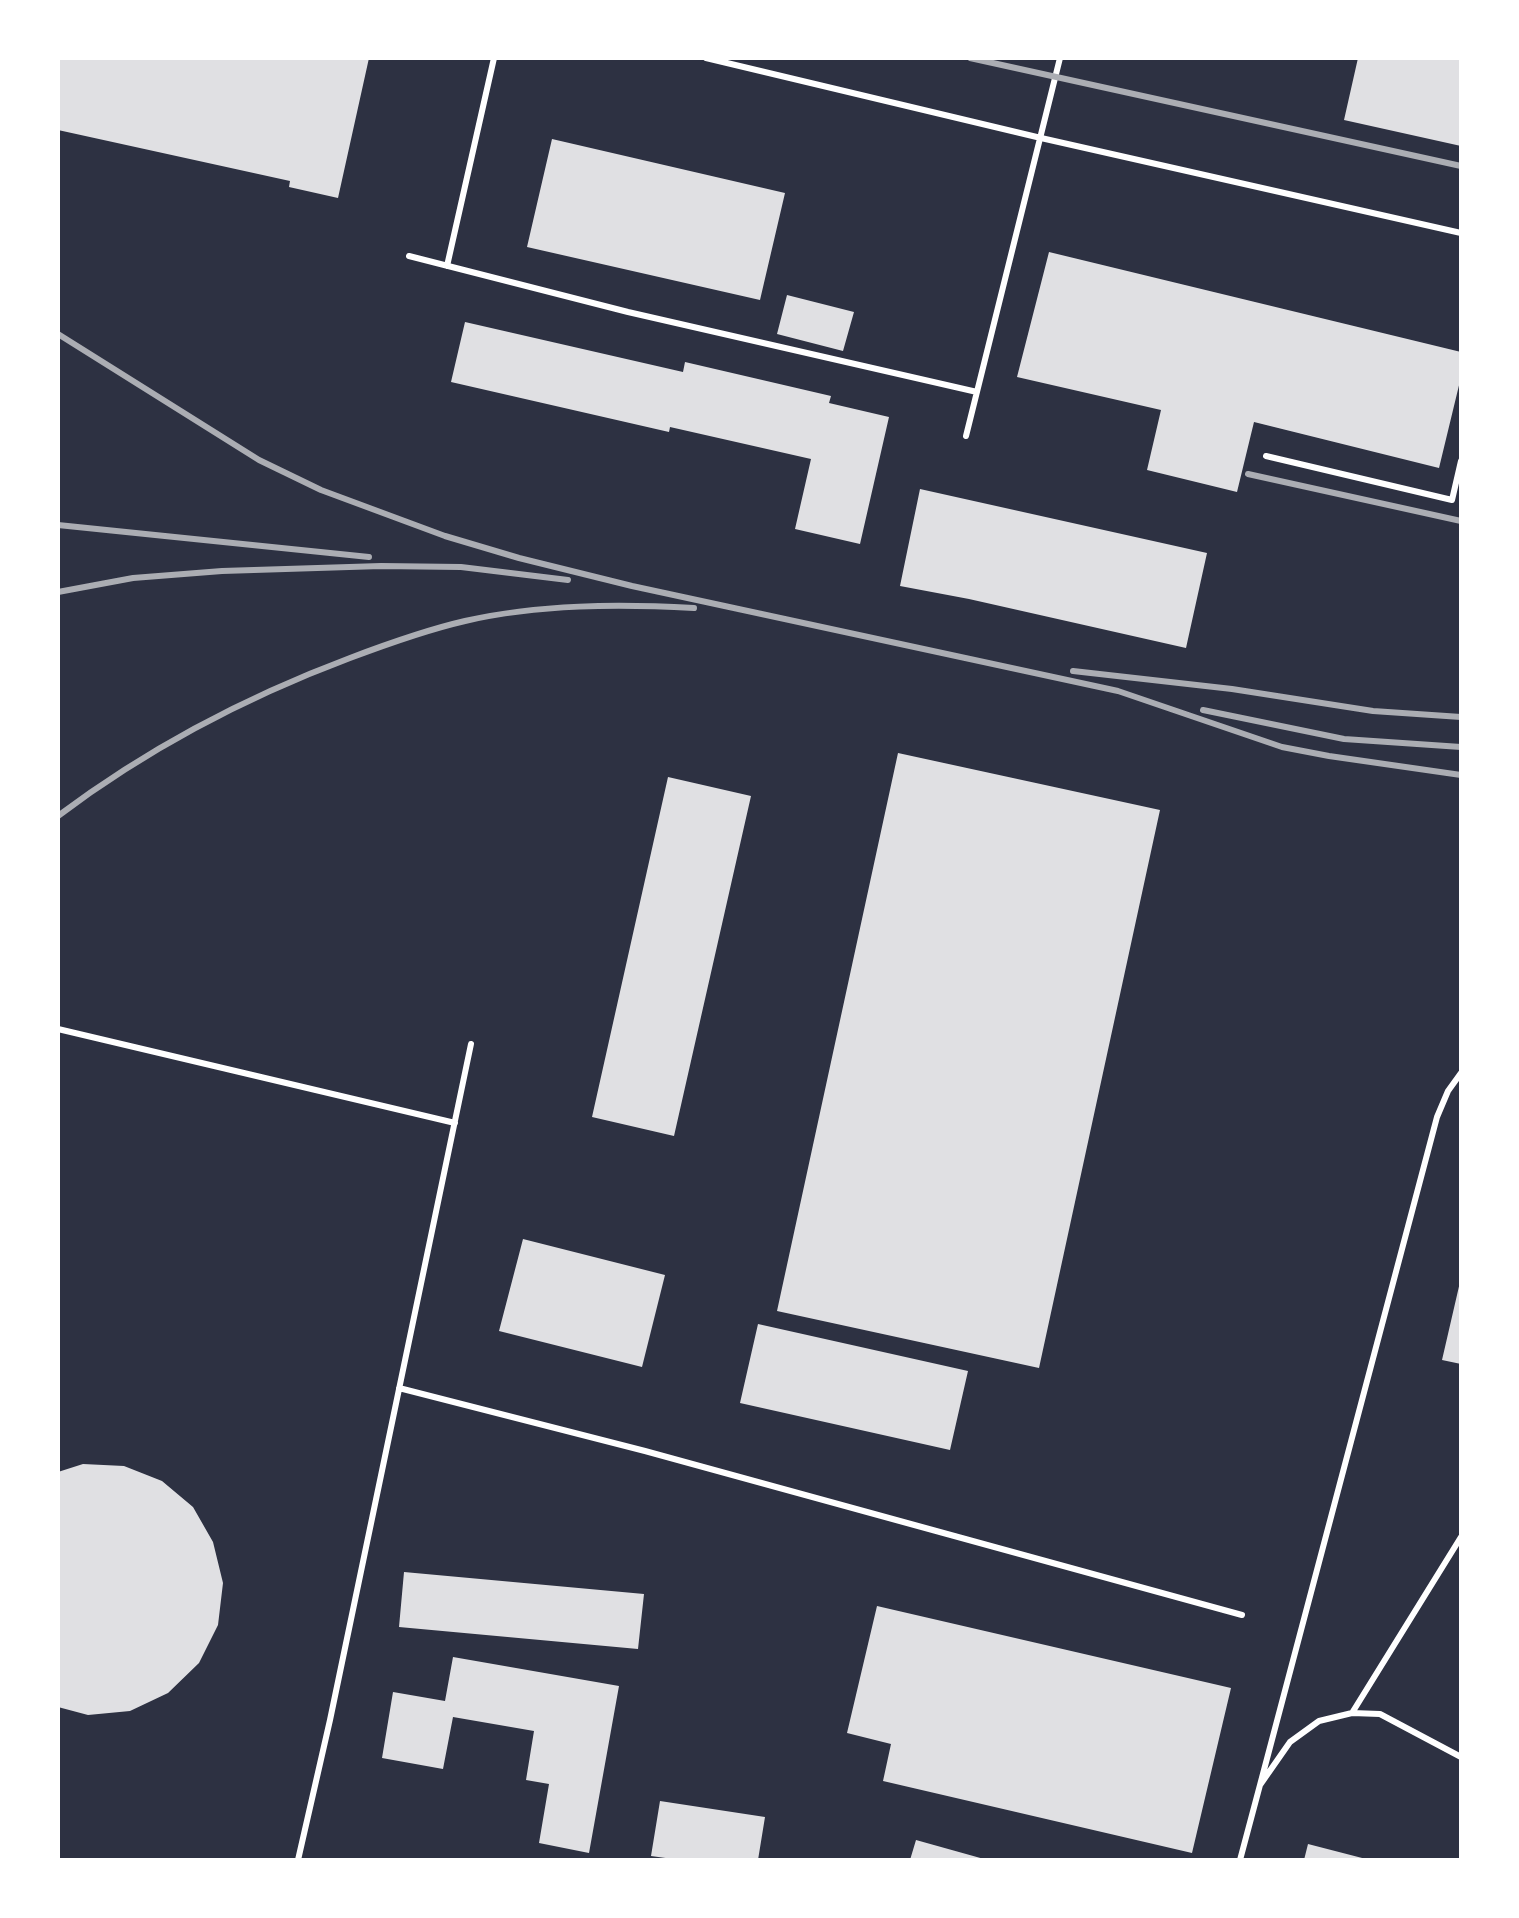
<!DOCTYPE html>
<html>
<head>
<meta charset="utf-8">
<style>
  body { margin:0 }
  #map { position:relative; width:1519px; height:1918px; overflow:hidden; background:#2d3142; font-family:Helvetica,sans-serif }
  canvas { display:block }
  .frame { position:absolute; inset:0; border:60px solid #fff; pointer-events:none }
</style>
</head>
<body>
<div id="map">
<canvas width="1519" height="1918"></canvas>
<div class="frame"></div>
</div>
<script>
const context = document.querySelector('canvas').getContext('2d');
context.lineJoin = 'round';
function paint(path, color) {
  context.fillStyle = color;
  context.fill(path, 'evenodd');
}
function trace(path, color, width, dash) {
  context.strokeStyle = color;
  context.lineWidth = width;
  context.lineCap = dash ? 'butt' : 'round';
  context.setLineDash(dash || []);
  context.stroke(path);
}
const building = new Path2D(`
  M 59,58 L 369,58 L 338,198 L 289,187 L 290,181 L 58,130 Z
  M 1358,58 L 1461,58 L 1461,146 L 1344,120 Z
  M 552,139 L 785,193 L 760,300 L 527,247 Z
  M 1049,252 L 1461,352 L 1461,377 L 1439,468 L 1254,422 L 1237,492 L 1147,470 L 1161,410 L 1017,377 Z
  M 787,295 L 854,312 L 843,351 L 777,334 Z
  M 465,322 L 683,372 L 685,362 L 831,396 L 829,403 L 889,417 L 860,544 L 795,529 L 811,459 L 670,427 L 669,432 L 451,382 Z
  M 920,489 L 1207,553 L 1186,648 L 969,599 L 900,586 Z
  M 898,753 L 1160,810 L 1039,1368 L 777,1311 Z
  M 668,777 L 751,796 L 674,1136 L 592,1117 Z
  M 523,1239 L 665,1275 L 642,1367 L 499,1331 Z
  M 1460,1282 L 1461,1282 L 1461,1364 L 1442,1360 Z
  M 758,1324 L 968,1371 L 950,1450 L 740,1403 Z
  M 83,1464 L 124,1466 L 162,1481 L 193,1507 L 213,1542 L 223,1583 L 218,1625 L 199,1663 L 168,1693 L 130,1711 L 88,1715 L 58,1707 L 58,1472 Z
  M 404,1572 L 644,1594 L 638,1649 L 399,1627 Z
  M 877,1606 L 1231,1688 L 1192,1853 L 883,1781 L 891,1744 L 847,1733 Z
  M 453,1657 L 619,1686 L 589,1853 L 539,1843 L 549,1784 L 526,1780 L 534,1731 L 453,1717 L 443,1769 L 382,1758 L 393,1692 L 445,1701 Z
  M 660,1801 L 765,1817 L 758,1860 L 680,1860 L 651,1856 Z
  M 916,1840 L 984,1859 L 983,1860 L 910,1860 Z
  M 1308,1844 L 1366,1859 L 1366,1860 L 1304,1860 Z`);
const service = new Path2D(`
  M 706,58 L 1041,138 L 1461,233
  M 409,256 L 628,312 L 977,392
  M 447,266 L 494,58
  M 966,436 L 1060,58
  M 1266,456 L 1452,500 L 1461,461
  M 58,1029 L 455,1123
  M 399,1388 L 645,1451 L 1242,1615
  M 1352,1713 L 1461,1537
  M 1260,1785 L 1437,1117 L 1448,1091 L 1461,1073
  M 298,1860 L 330,1720 L 471,1044
  M 1240,1860 L 1260,1785 L 1290,1742 L 1319,1721 L 1352,1713 L 1380,1714 L 1461,1757`);
const rail = new Path2D(`
  M 970,58 L 1461,166
  M 58,334 L 259,460 L 321,490 L 445,536 L 519,558 L 632,586 L 1118,691 L 1282,747 L 1329,756 L 1461,775
  M 1248,474 L 1461,521
  M 58,525 L 369,557
  M 58,592 L 133,578 L 222,571 L 381,566 L 461,567 L 568,580
  M 1073,671 L 1232,689 L 1373,711 L 1461,717
  M 1203,710 L 1344,739 L 1461,747
  M 58,816 C 147,749 246,697 350,658 C 387,644 426,630 465,621 C 539,604 619,604 694,608`);
paint(building, '#e0e0e3');
trace(service, '#fff', 6);
trace(rail, '#abadb3', 6);
</script>
</body>
</html>
